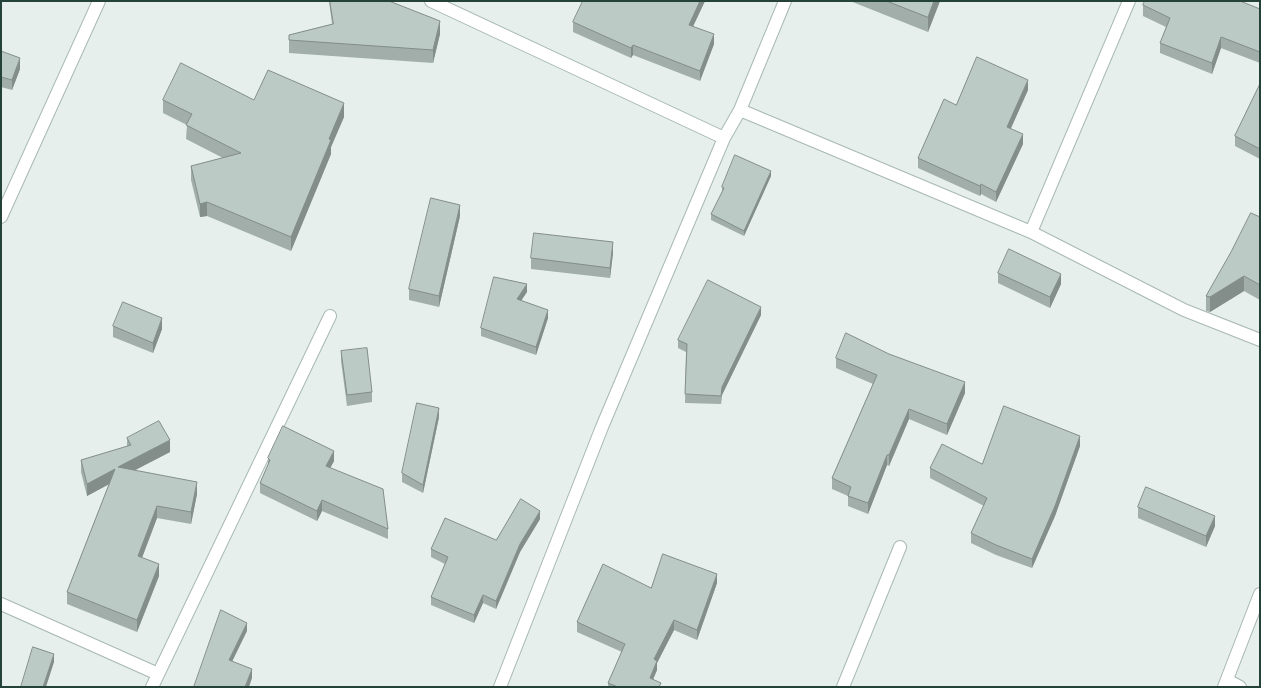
<!DOCTYPE html>
<html>
<head>
<meta charset="utf-8">
<style>
  body { margin:0 }
  #map { position:relative; width:1261px; height:688px; overflow:hidden; background:#e6efeb; font-family:Jost,sans-serif }
  canvas { display:block }
  .frame { position:absolute; inset:0; border:2px solid #24423a; pointer-events:none }
</style>
</head>
<body>
<div id="map">
<canvas width="1261" height="688"></canvas>
<div class="frame"></div>
</div>
<script>
const context = document.querySelector('canvas').getContext('2d');
context.lineJoin = 'round';
function trace(path, color, width, dash) {
  context.strokeStyle = color;
  context.lineWidth = width;
  context.lineCap = dash ? 'butt' : 'round';
  context.setLineDash(dash || []);
  context.stroke(path);
}
function paint(path, color) {
  context.fillStyle = color;
  context.fill(path, 'evenodd');
}
const minor = new Path2D(`
  M 431,1 L 724,138
  M 740,110 L 1031,232 L 1184,310 L 1260,340
  M 1,217 L 99,1
  M 1031,232 L 1129,1
  M 1,604 L 158,674
  M 1227,680 L 1240,687
  M 152,687 L 330,316
  M 500,687 L 602,427 L 724,138 L 740,110 L 785,1
  M 843,687 L 900,547
  M 1224,687 L 1260,594`);
const wall = new Path2D(`
  M 329,1 L 389,1 L 440,34 L 433,63 L 289,53 L 289,35 L 332,24 Z
  M 705,1 L 693,26 L 714,44 L 700,81 L 633,55 L 631,58 L 573,32 L 573,22 Z
  M 850,1 L 940,1 L 928,32 Z
  M 1143,5 L 1260,9 L 1260,63 L 1221,48 L 1212,74 L 1160,53 L 1160,43 L 1166,27 L 1143,16 Z
  M 1,51 L 20,69 L 12,90 L 1,87 Z
  M 1260,84 L 1260,159 L 1235,146 L 1235,136 Z
  M 1028,90 L 1011,128 L 1023,144 L 996,202 L 981,194 L 980,196 L 918,168 L 918,158 L 956,105 Z
  M 163,100 L 254,100 L 344,117 L 331,147 L 331,154 L 291,251 L 207,216 L 200,217 L 191,180 L 191,166 L 223,158 L 186,139 L 187,125 L 163,113 Z
  M 771,176 L 744,236 L 711,220 L 711,214 L 722,193 L 722,187 Z
  M 460,216 L 439,307 L 409,300 L 409,289 Z
  M 1260,217 L 1260,300 L 1244,291 L 1210,312 L 1206,311 L 1206,296 Z
  M 613,253 L 610,278 L 531,269 L 531,258 Z
  M 998,273 L 1061,284 L 1050,308 L 998,283 Z
  M 527,292 L 521,300 L 548,318 L 536,355 L 481,336 L 481,328 Z
  M 761,315 L 722,395 L 721,404 L 685,403 L 686,352 L 678,348 L 678,340 Z
  M 113,326 L 162,329 L 153,353 L 113,337 Z
  M 341,351 L 372,392 L 372,402 L 347,406 L 341,361 Z
  M 836,358 L 965,393 L 947,435 L 909,419 L 889,466 L 887,465 L 868,514 L 848,506 L 848,496 L 832,489 L 832,478 L 873,384 L 836,368 Z
  M 439,417 L 423,493 L 402,482 L 402,473 Z
  M 127,438 L 170,452 L 135,470 L 197,494 L 191,524 L 157,518 L 142,558 L 159,576 L 137,632 L 67,604 L 67,592 L 109,484 L 87,496 L 81,472 L 81,460 L 127,447 Z
  M 1080,446 L 1055,516 L 1032,568 L 996,555 L 971,543 L 971,533 L 984,506 L 930,478 L 930,468 L 982,464 Z
  M 268,458 L 334,461 L 330,468 L 388,529 L 388,539 L 322,511 L 317,521 L 260,493 L 260,483 L 268,465 Z
  M 1138,507 L 1215,526 L 1206,547 L 1138,518 Z
  M 540,519 L 520,552 L 496,609 L 483,603 L 474,623 L 431,605 L 431,597 L 445,564 L 431,557 L 431,549 L 496,540 Z
  M 717,583 L 697,640 L 674,630 L 657,663 L 657,670 L 653,679 L 661,687 L 608,687 L 608,683 L 622,652 L 577,632 L 577,622 L 651,588 Z`);
const shadedWall = new Path2D(`
  M 700,1 L 705,1 L 689,35 L 689,25 Z
  M 934,1 L 940,1 L 928,32 L 928,17 Z
  M 440,21 L 440,34 L 433,63 L 433,50 Z
  M 714,34 L 714,44 L 700,81 L 700,71 Z
  M 1221,37 L 1221,48 L 1212,74 L 1212,63 Z
  M 633,45 L 633,55 L 631,58 L 631,48 Z
  M 20,58 L 20,69 L 12,90 L 12,80 Z
  M 1028,80 L 1028,90 L 1007,137 L 1007,127 Z
  M 344,103 L 344,117 L 331,147 L 331,154 L 291,251 L 291,237 L 329,139 Z
  M 1023,134 L 1023,144 L 996,202 L 996,192 Z
  M 771,171 L 771,176 L 744,236 L 744,231 Z
  M 981,184 L 981,194 L 980,196 L 980,186 Z
  M 207,202 L 207,216 L 200,217 L 200,204 Z
  M 460,205 L 460,216 L 439,307 L 439,296 Z
  M 613,242 L 613,253 L 610,278 L 610,268 Z
  M 1061,274 L 1061,284 L 1050,308 L 1050,297 Z
  M 1244,276 L 1244,291 L 1210,312 L 1210,297 Z
  M 527,284 L 527,292 L 517,307 L 517,299 Z
  M 761,307 L 761,315 L 722,395 L 721,404 L 722,387 Z
  M 548,310 L 548,318 L 536,355 L 536,347 Z
  M 162,318 L 162,329 L 153,353 L 153,343 Z
  M 965,382 L 965,393 L 947,435 L 947,424 Z
  M 439,408 L 439,417 L 423,493 L 423,485 Z
  M 909,409 L 909,419 L 889,466 L 889,455 Z
  M 1080,436 L 1080,446 L 1055,516 L 1032,568 L 1032,559 Z
  M 170,440 L 170,452 L 118,479 L 118,467 Z
  M 334,451 L 334,461 L 326,476 L 326,466 Z
  M 887,455 L 887,465 L 868,514 L 868,503 Z
  M 115,469 L 115,481 L 87,496 L 87,484 Z
  M 197,482 L 197,494 L 191,524 L 191,512 Z
  M 322,500 L 322,511 L 317,521 L 317,511 Z
  M 157,506 L 157,518 L 138,568 L 138,556 Z
  M 540,511 L 540,519 L 520,552 L 496,609 L 496,601 L 520,544 Z
  M 1215,516 L 1215,526 L 1206,547 L 1206,536 Z
  M 159,564 L 159,576 L 137,632 L 137,620 Z
  M 717,574 L 717,583 L 697,640 L 697,630 Z
  M 483,595 L 483,603 L 474,623 L 474,615 Z
  M 674,620 L 674,630 L 657,663 L 657,670 L 650,687 L 650,678 L 654,659 Z
  M 247,623 L 247,631 L 229,668 L 229,660 Z
  M 54,654 L 54,662 L 46,687 L 43,687 Z
  M 252,669 L 252,678 L 249,687 L 245,687 Z`);
const building = new Path2D(`
  M 330,1 L 389,1 L 440,21 L 433,50 L 289,40 L 289,35 L 333,24 Z
  M 583,1 L 700,1 L 689,25 L 714,34 L 700,71 L 633,45 L 631,48 L 573,22 Z
  M 887,1 L 934,1 L 928,17 Z
  M 1145,1 L 1240,1 L 1260,9 L 1260,52 L 1221,37 L 1212,63 L 1160,43 L 1170,18 L 1143,5 Z
  M 1,51 L 20,58 L 12,80 L 1,77 Z
  M 977,57 L 1028,80 L 1007,127 L 1023,134 L 996,192 L 981,184 L 980,186 L 918,158 L 944,99 L 956,105 Z
  M 181,63 L 254,100 L 268,70 L 344,103 L 329,139 L 331,140 L 291,237 L 207,202 L 200,204 L 191,166 L 241,153 L 186,125 L 192,114 L 163,100 Z
  M 1260,84 L 1260,149 L 1235,136 Z
  M 735,155 L 771,171 L 744,231 L 711,214 L 724,188 L 722,187 Z
  M 431,198 L 460,205 L 439,296 L 409,289 Z
  M 1251,213 L 1260,217 L 1260,285 L 1244,276 L 1210,297 L 1206,296 L 1231,252 Z
  M 534,233 L 613,242 L 610,268 L 531,258 Z
  M 1009,249 L 1061,274 L 1050,297 L 998,273 Z
  M 494,277 L 527,284 L 517,299 L 548,310 L 536,347 L 481,328 Z
  M 708,280 L 761,307 L 722,387 L 721,396 L 685,394 L 687,344 L 678,340 Z
  M 123,302 L 162,318 L 153,343 L 113,326 Z
  M 846,333 L 889,354 L 965,382 L 947,424 L 909,409 L 889,455 L 887,455 L 868,503 L 848,496 L 851,487 L 832,478 L 877,375 L 836,358 Z
  M 367,348 L 372,392 L 347,395 L 341,351 Z
  M 417,403 L 439,408 L 423,485 L 402,473 Z
  M 1004,406 L 1080,436 L 1055,506 L 1032,559 L 996,545 L 971,533 L 987,498 L 930,468 L 942,444 L 982,464 Z
  M 159,421 L 170,440 L 118,467 L 197,482 L 191,512 L 157,506 L 138,556 L 159,564 L 137,620 L 67,592 L 115,469 L 87,484 L 81,460 L 131,445 L 127,438 Z
  M 283,426 L 334,451 L 326,466 L 383,489 L 388,529 L 322,500 L 317,511 L 260,483 L 270,460 L 268,458 Z
  M 1146,487 L 1215,516 L 1206,536 L 1138,507 Z
  M 521,499 L 540,511 L 520,544 L 496,601 L 483,595 L 474,615 L 431,597 L 448,557 L 431,549 L 445,518 L 496,540 Z
  M 663,554 L 717,574 L 697,630 L 674,620 L 654,659 L 657,661 L 650,678 L 661,683 L 659,687 L 618,687 L 608,683 L 625,644 L 577,622 L 603,564 L 651,588 Z
  M 221,610 L 247,623 L 229,660 L 252,669 L 245,687 L 194,687 Z
  M 33,647 L 54,654 L 43,687 L 21,687 Z`);
trace(minor, '#a8b8b2', 14);
trace(minor, '#fff', 12);
paint(wall, '#a1aea9');
paint(shadedWall, '#838d89');
paint(building, '#bbcac4');
trace(building, '#838d89', 1);
</script>
</body>
</html>
